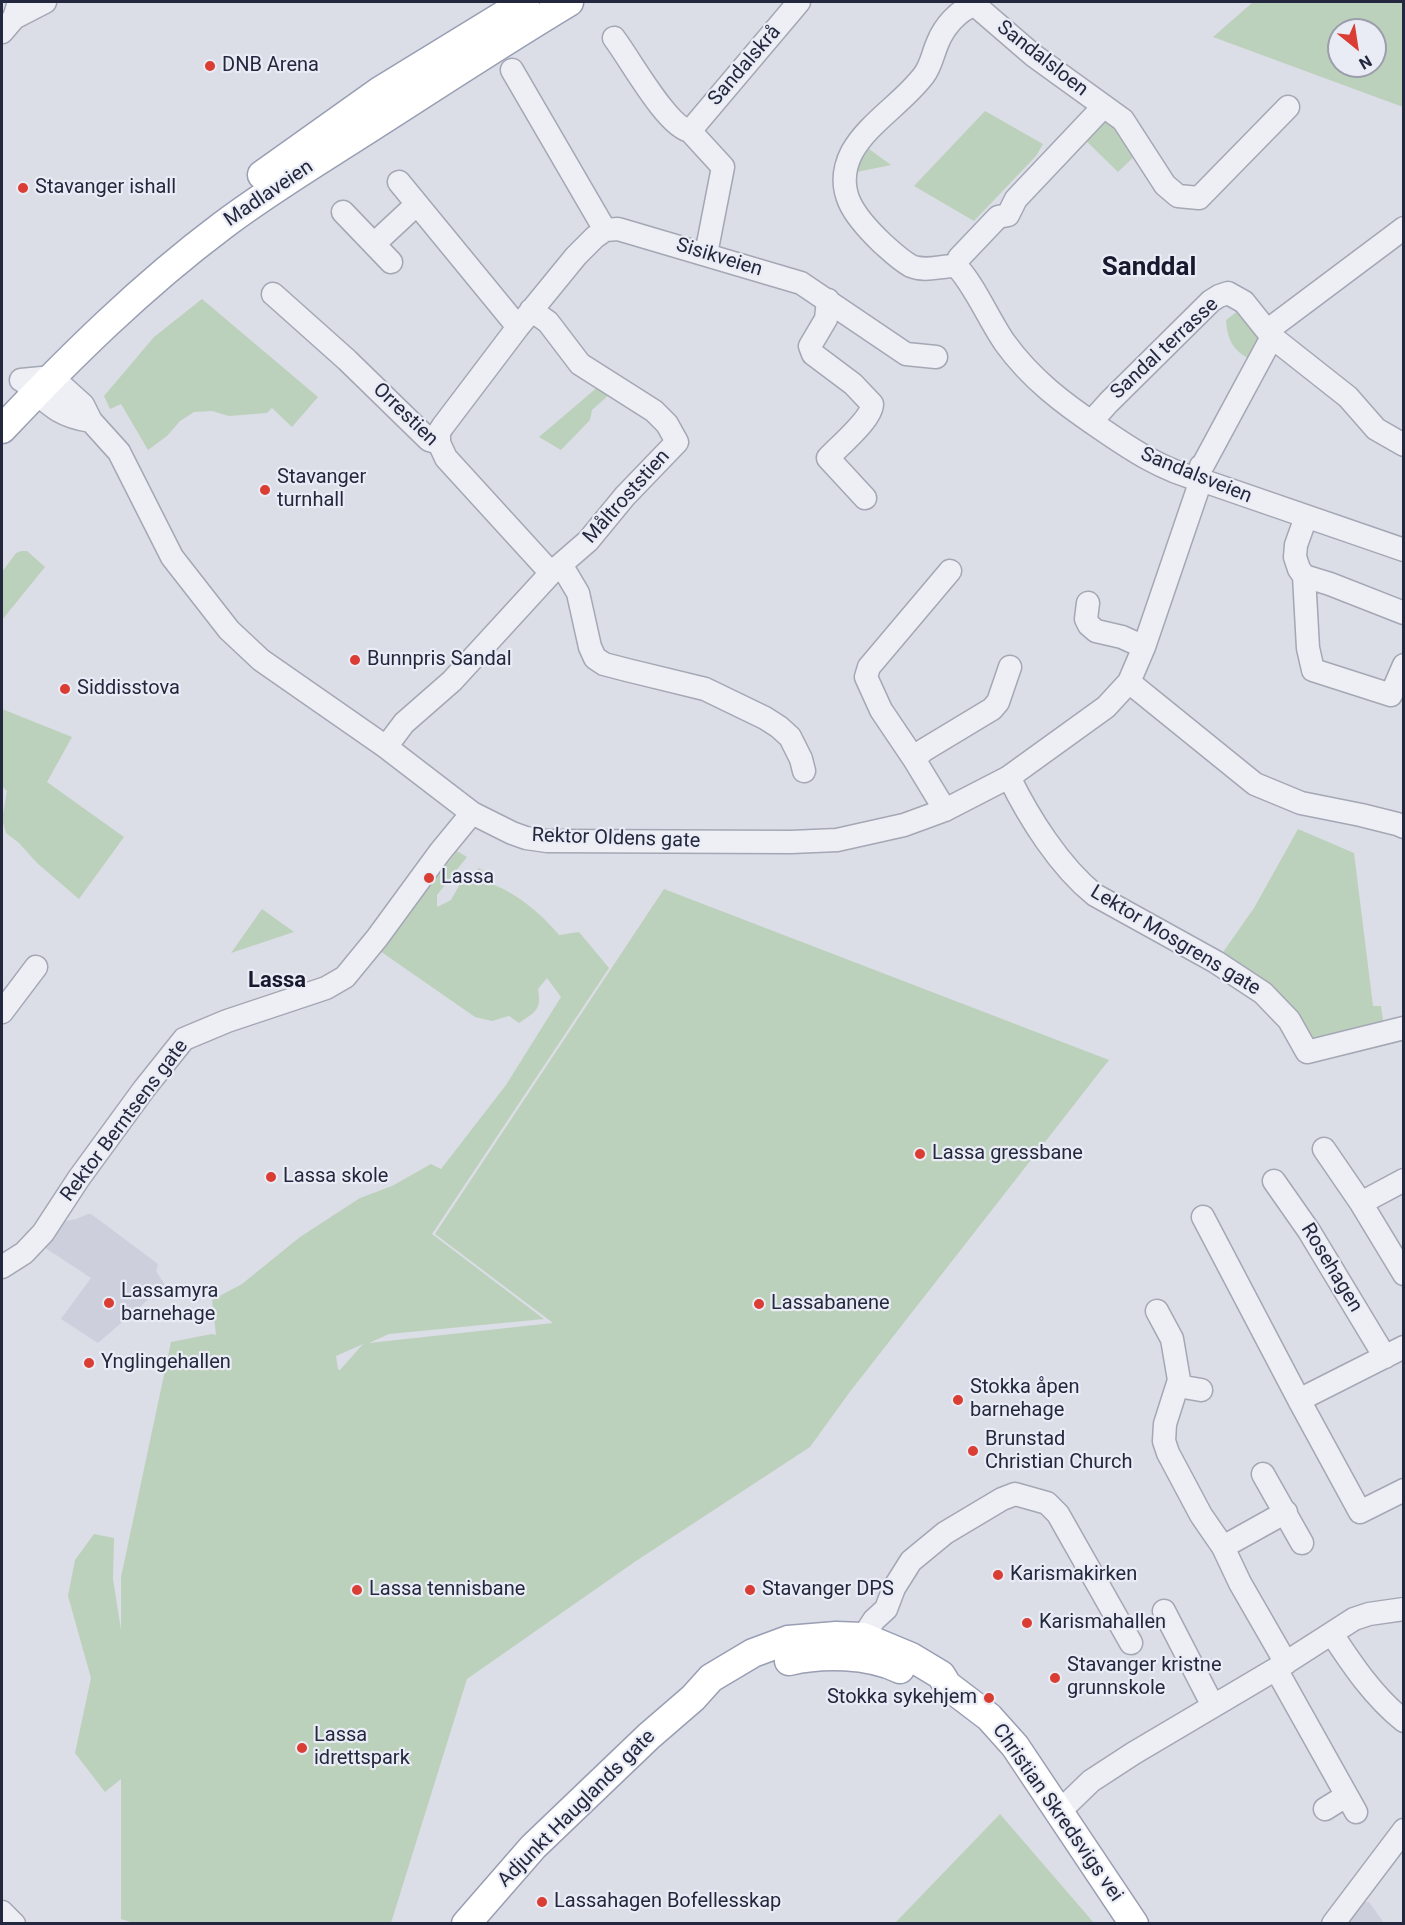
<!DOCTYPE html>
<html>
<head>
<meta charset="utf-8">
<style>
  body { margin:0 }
  #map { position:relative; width:1405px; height:1925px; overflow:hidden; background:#dbdde7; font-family:Roboto,sans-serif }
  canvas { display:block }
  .frame { position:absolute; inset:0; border:3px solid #24283e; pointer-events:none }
  .north { position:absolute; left:1327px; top:18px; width:60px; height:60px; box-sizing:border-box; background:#eaecf5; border:2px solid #9b9eac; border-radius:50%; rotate:150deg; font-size:16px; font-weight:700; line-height:24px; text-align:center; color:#24283e }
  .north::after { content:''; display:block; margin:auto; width:21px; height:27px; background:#d93d33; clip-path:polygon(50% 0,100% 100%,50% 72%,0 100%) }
</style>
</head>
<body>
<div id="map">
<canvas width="1405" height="1925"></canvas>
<div class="frame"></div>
<div class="north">N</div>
</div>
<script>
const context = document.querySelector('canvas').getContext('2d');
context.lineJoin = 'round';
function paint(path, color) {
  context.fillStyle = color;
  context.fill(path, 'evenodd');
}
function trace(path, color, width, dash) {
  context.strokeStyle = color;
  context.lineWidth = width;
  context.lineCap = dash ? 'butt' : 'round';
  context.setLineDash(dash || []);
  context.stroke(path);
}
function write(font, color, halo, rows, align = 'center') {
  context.font = font + ' Roboto,sans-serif';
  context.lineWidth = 4.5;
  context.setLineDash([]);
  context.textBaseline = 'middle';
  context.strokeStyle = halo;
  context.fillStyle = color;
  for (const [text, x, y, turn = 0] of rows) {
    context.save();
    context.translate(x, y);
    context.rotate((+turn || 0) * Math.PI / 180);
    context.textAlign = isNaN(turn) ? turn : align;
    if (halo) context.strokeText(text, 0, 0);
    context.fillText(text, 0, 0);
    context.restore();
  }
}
const built = new Path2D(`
  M 88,1214 L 91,1214 L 158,1264 L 156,1271 L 165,1285 L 98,1343 L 61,1319 L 91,1278 L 44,1247 L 61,1222 L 76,1219 Z
  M 1361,1902 L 1369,1902 L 1384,1923 L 1343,1924 Z`);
const green = new Path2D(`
  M 1253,2 L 1403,2 L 1403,107 L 1213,37 ZM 1339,30 L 1375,30 L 1375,66 L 1339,66 Z
  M 985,111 L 1043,144 L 1036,156 L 974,221 L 914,186 Z
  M 1109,114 L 1141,150 L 1118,172 L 1079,134 Z
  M 865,146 L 891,165 L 852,173 Z
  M 202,299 L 318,397 L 292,427 L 272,408 L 267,413 L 229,416 L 212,411 L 194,412 L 180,421 L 167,436 L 148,450 L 121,404 L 110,409 L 104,396 L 154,337 Z
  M 1239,310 L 1258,332 L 1259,345 L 1248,358 C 1232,350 1227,337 1226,320 Z
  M 600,385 L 612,392 L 592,410 L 590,420 L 561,450 L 539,437 Z
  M 21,551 L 27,551 L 45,567 L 2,620 L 2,572 L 16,553 Z
  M 2,709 L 72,737 L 47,782 L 124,837 L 79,899 L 37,863 L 19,843 L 6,833 L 2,819 L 7,791 L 2,786 Z
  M 1298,829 L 1354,853 L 1373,1006 L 1381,1006 L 1384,1027 L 1318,1044 L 1221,955 L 1254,908 Z
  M 457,851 L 467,857 L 437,895 L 437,907 L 451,900 L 460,884 L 479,868 L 488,874 L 486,882 C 513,890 541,913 559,935 L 579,932 L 609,968 L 432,1234 L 544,1319 L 389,1334 L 369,1343 L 553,1323 L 435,1234 L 664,889 L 1109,1060 L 849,1393 L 810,1447 L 636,1561 L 467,1679 L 391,1923 L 137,1924 L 121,1919 L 121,1779 L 105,1792 L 75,1753 L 91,1678 L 68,1596 L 75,1560 L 94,1534 L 114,1538 L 113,1579 L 121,1630 L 121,1577 L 171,1342 L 212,1334 L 216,1335 L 212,1300 L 242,1284 L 300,1237 L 360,1198 L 392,1186 L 431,1164 L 441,1169 L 506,1085 L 561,997 L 547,978 L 538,989 C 542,1010 535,1012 519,1023 L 509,1016 L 492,1021 L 475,1017 L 380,951 ZM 363,1344 L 340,1370 L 338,1369 L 336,1356 Z
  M 262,909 L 294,932 L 231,953 Z
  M 1000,1814 L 1094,1923 L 895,1923 Z`);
const minor = new Path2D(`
  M 14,18 L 45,2
  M 2,32 L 14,18 L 19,2
  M 614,38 C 630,59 667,127 690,131
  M 512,70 L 605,230
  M 399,182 L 518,327
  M 343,212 L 391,262
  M 374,244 L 417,204
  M 706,254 L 723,167 L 690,131 L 799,2
  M 956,266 C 940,266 925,272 911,266 C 900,260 891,251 882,243 C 856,218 832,191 852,152 C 869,122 903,103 924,75 C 931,66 933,53 938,42 C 944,27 959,9 975,5 L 1033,55 L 1123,120 L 1165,185 L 1178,196 L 1199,198 L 1288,107
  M 956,266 C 973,282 990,322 1005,343 C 1031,379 1064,404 1100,428 C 1132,450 1162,470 1201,480 L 1404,550
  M 956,266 L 959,258 L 998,217 L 1008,215 L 1016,199 L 1104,106
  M 273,294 L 347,360 L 429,440 L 439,443 L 446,458 L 551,573
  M 828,300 L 826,319 L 810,346 L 813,354 L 853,384 L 872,404 C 872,419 839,446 828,458 L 865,498
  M 1268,330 L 1404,228
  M 21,380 L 52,377 L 83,405 L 91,421 L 119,452 L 172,557 L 229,630 L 261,660 L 386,747 L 472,813 L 512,833 L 526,838 L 547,841 L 791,842 L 837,840 L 904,825 L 945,810 L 1009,777 L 1106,707 L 1129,682 L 1144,647 L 1201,480
  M 25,383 C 49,404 58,416 91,421
  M 1091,422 L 1109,402 L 1211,301 L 1219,296 L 1228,293 L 1244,302 L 1272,337 L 1348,397 L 1376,429 L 1404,445
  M 439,443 L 439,432 L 443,426 L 518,327 L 576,256 L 595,237 L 605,230 L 618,229 L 801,283 L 906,354 L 936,357
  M 1201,466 L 1203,465 L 1272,337
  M 1306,517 L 1296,545 L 1295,557 L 1299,569 L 1304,576 L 1330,584 L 1404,613
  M 562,566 L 578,593 L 590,647 L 595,658 L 604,664 L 627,670 L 705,689 L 765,718 L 779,727 L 790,737 L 801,759 L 804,771
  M 1304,576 L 1308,648 L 1313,670 L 1391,695 L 1404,665
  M 1088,603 L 1086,619 L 1089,625 L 1096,631 L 1122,637 L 1144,647
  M 1129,682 L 1255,784 L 1301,803 L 1361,815 L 1397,824 L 1404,827
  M 386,747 L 404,723 L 452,681 L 551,573 L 588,541 L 625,496 L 677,442 L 667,424 L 654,411 L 580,364 L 548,322 L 531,310
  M 914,759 L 924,750 L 992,709 L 998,702 L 1010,667
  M 1009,777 C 1029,818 1060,867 1095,895 L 1216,962 L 1263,993 L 1289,1020 L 1307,1052 L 1404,1028
  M 945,810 L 914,759 L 881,710 L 866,677 L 869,667 L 950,571
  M 2,1012 L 36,967
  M 1324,1149 L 1361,1203 L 1404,1274
  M 1274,1181 L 1309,1231 L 1385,1357
  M 1361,1203 L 1404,1180
  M 1203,1217 L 1299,1400
  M 2,1267 L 24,1253 L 43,1233 L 79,1178 L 144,1089 L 184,1039 L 227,1021 L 326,988 L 345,977 L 377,938 L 440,852 L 472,813
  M 1157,1311 L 1172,1339 L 1179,1380 L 1165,1424 L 1164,1441 L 1168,1453 L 1201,1515 L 1223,1547 L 1240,1583 L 1286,1663
  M 1404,1347 L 1299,1400 L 1360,1512 L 1404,1490
  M 1178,1386 L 1201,1390
  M 1263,1474 L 1302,1543
  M 1223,1547 L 1286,1512
  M 1164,1611 L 1213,1706
  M 1332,1634 C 1353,1666 1374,1697 1404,1721
  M 867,1652 L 863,1637 L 874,1620 L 886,1609 L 894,1588 L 911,1561 L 945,1533 L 1002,1499 L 1015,1494 L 1047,1503 L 1058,1514 L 1131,1643
  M 1276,1669 L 1356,1812
  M 1325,1809 L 1346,1796
  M 1059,1812 L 1091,1781 L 1134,1753 L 1276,1669 L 1354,1619 L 1369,1614 L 1404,1609
  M 2,1912 L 14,1924
  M 1333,1924 L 1404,1830`);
const major = new Path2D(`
  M 262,175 L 380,91 L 525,2
  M 2,429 C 70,357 142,286 222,226 C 267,192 315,163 362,133 C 431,89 499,44 569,2
  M 789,1661 C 823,1653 868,1654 900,1669
  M 466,1924 L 533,1847 L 649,1736 L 693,1698 L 711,1678 L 753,1653 L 788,1640 L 836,1636 L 863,1637 L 911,1657 L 941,1675 L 947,1685 L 989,1717 L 1015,1746 L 1134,1924`);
const markers = [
  [210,66,6,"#d93d33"],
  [23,188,6,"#d93d33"],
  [265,490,6,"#d93d33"],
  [355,660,6,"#d93d33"],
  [65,689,6,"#d93d33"],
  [429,878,6,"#d93d33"],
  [920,1154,6,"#d93d33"],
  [271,1177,6,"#d93d33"],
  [109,1303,6,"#d93d33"],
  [759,1304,6,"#d93d33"],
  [89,1363,6,"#d93d33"],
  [958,1400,6,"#d93d33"],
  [973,1451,6,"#d93d33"],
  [998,1575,6,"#d93d33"],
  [357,1590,6,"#d93d33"],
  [750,1590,6,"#d93d33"],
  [1027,1623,6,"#d93d33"],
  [1055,1678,6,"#d93d33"],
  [989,1698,6,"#d93d33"],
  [302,1748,6,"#d93d33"],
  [542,1902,6,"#d93d33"]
];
const streetNames = [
  ["Sandalsloen",1042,59,38],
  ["Sandalskrå",745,66,-49],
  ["Madlaveien",269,194,-34],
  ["Sisikveien",719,258,17],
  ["Sandal terrasse",1165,349,-43],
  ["Orrestien",405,415,44],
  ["Sandalsveien",1196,476,22],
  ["Måltroststien",627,497,-48],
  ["Rektor Oldens gate",616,839,2],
  ["Lektor Mosgrens gate",1175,941,31],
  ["Rektor Berntsens gate",125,1121,-53],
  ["Rosehagen",1331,1268,59],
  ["Adjunkt Hauglands gate",577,1809,-45],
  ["Christian Skredsvigs vei",1057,1813,55]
];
const poiNames = [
  ["DNB Arena",222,66],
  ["Stavanger ishall",35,188],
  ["Stavanger",277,478],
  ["turnhall",277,501],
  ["Bunnpris Sandal",367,660],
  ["Siddisstova",77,689],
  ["Lassa",441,878],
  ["Lassa gressbane",932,1154],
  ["Lassa skole",283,1177],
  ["Lassamyra",121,1292],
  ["barnehage",121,1315],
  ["Lassabanene",771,1304],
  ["Ynglingehallen",101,1363],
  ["Stokka åpen",970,1388],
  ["barnehage",970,1411],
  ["Brunstad",985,1440],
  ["Christian Church",985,1463],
  ["Karismakirken",1010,1575],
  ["Lassa tennisbane",369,1590],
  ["Stavanger DPS",762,1590],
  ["Karismahallen",1039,1623],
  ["Stavanger kristne",1067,1666],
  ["grunnskole",1067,1689],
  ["Stokka sykehjem",977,1698,"right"],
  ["Lassa",314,1736],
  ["idrettspark",314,1759],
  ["Lassahagen Bofellesskap",554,1902]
];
const quarterNames = [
  ["Lassa",277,981]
];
const districtNames = [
  ["Sanddal",1149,268]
];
paint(built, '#cdcfdc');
paint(green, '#bcd1bb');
trace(minor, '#a4a7b4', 25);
trace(major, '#999eb3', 31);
trace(minor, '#eeeff5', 22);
trace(major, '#fff', 28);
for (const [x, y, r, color] of markers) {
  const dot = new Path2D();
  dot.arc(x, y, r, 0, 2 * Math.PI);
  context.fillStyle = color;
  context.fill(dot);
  trace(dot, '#eaecf5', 2);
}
write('20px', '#24283e', '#eaecf5', streetNames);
write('20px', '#24283e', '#eaecf5', poiNames, 'left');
write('bold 22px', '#171a2e', '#eaecf5', quarterNames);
write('bold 26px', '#171a2e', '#eaecf5', districtNames);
</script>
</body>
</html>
